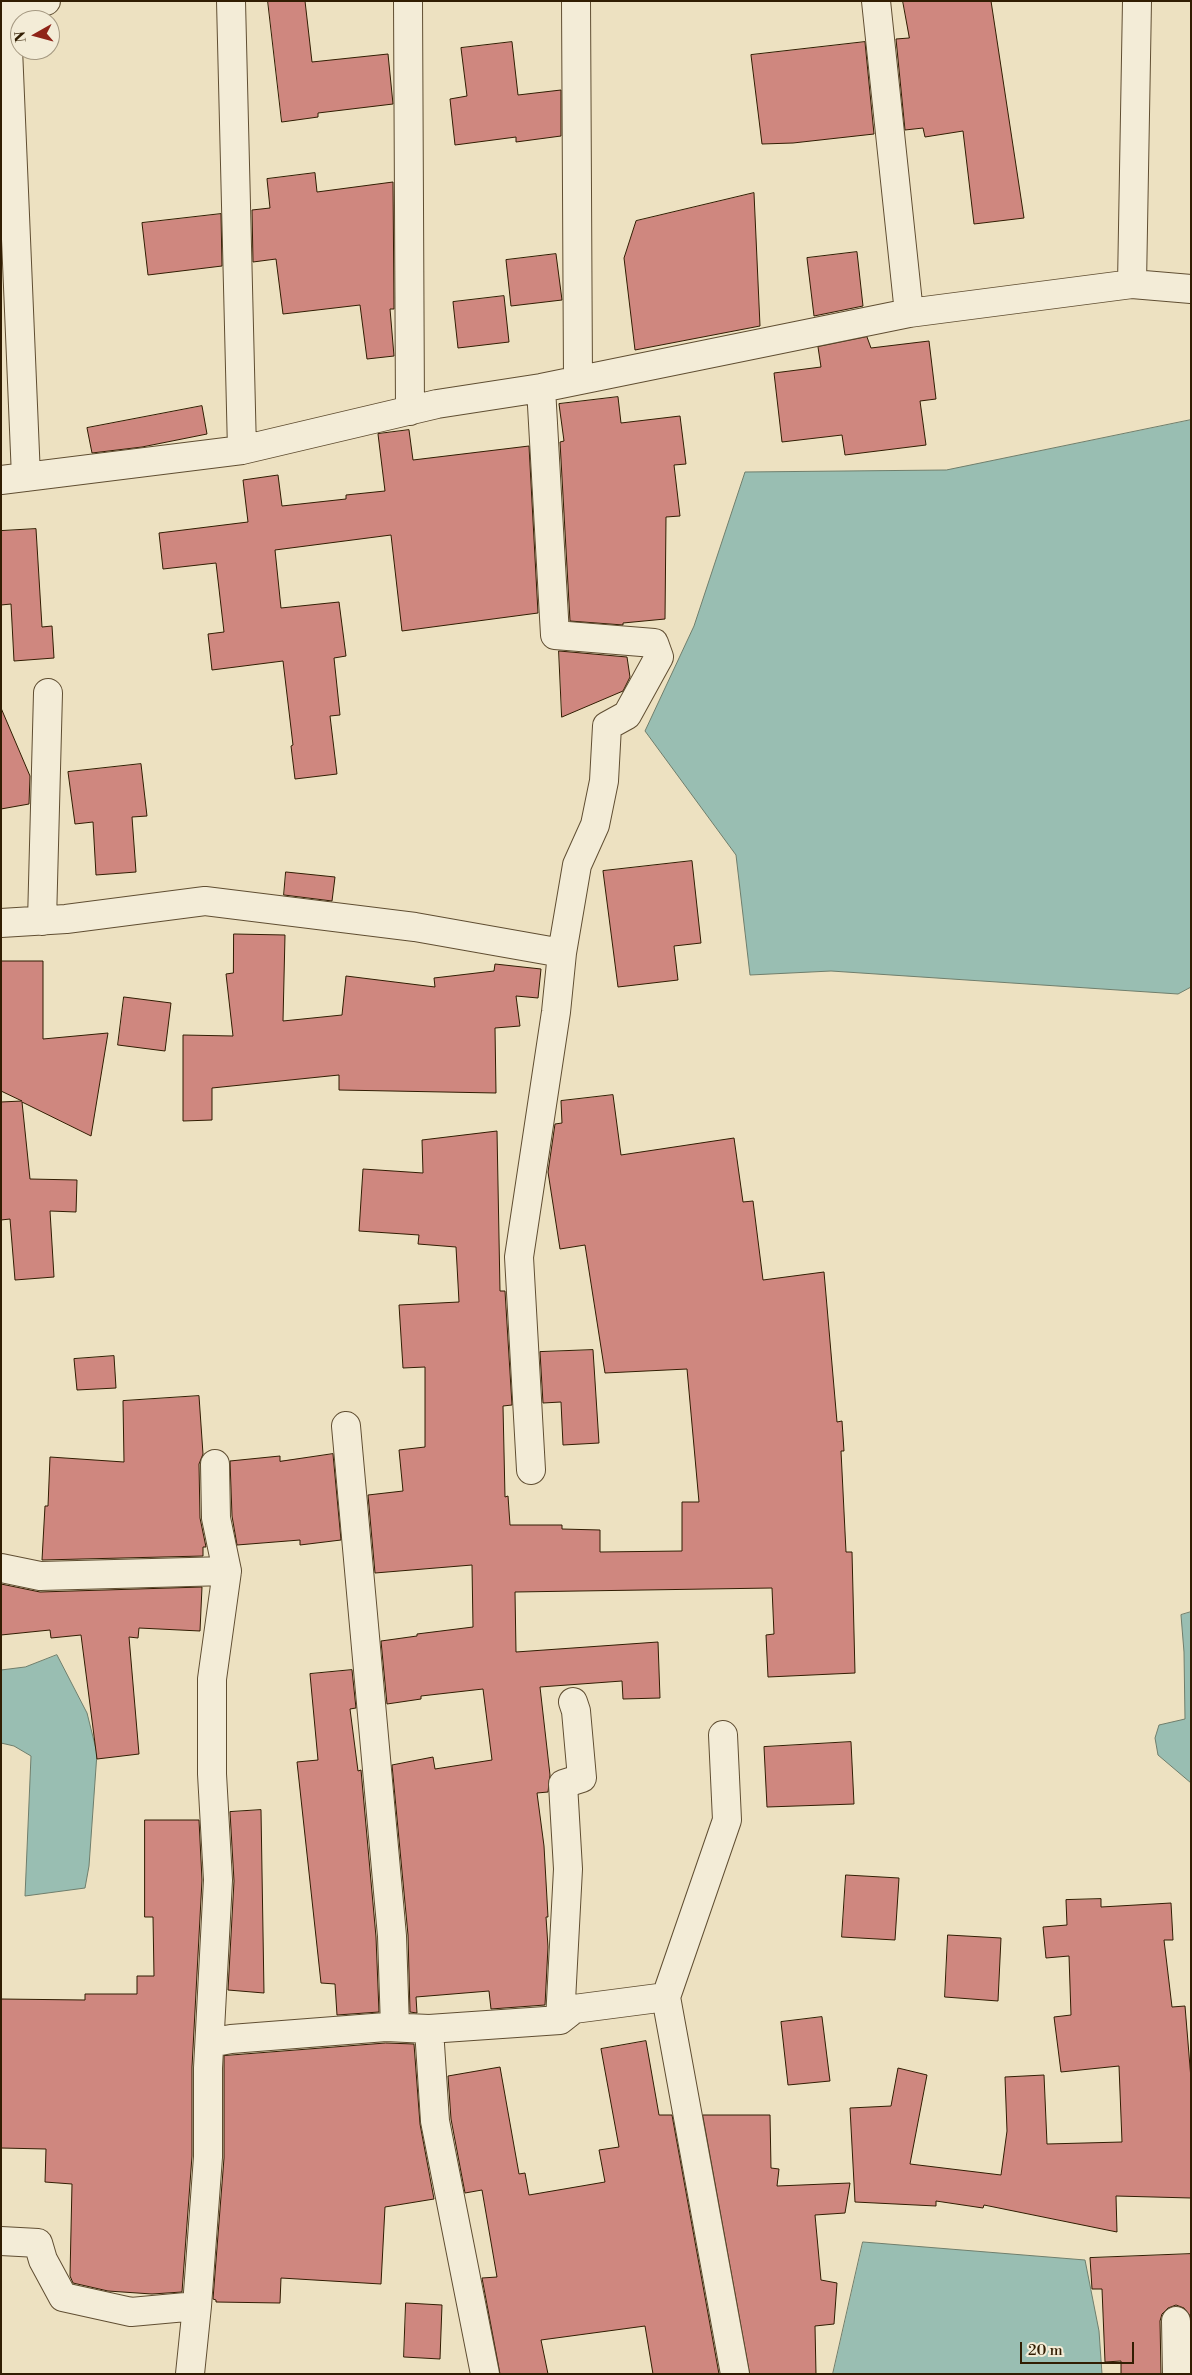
<!DOCTYPE html>
<html>
<head>
<meta charset="utf-8">
<style>
  body { margin:0 }
  #map { position:relative; width:1192px; height:2375px; overflow:hidden; background:#ede1c1; font-family:"Libre Bodoni",serif }
  canvas { display:block }
  .frame { position:absolute; inset:0; border:2px solid #311d02; pointer-events:none }
  .north { position:absolute; left:10px; top:10px; width:50px; height:50px; box-sizing:border-box; background:#f3ecd7; border:1px solid #a59982; border-radius:50%; rotate:263deg; font-size:14px; font-weight:700; line-height:20px; text-align:center; color:#311d02 }
  .north::after { content:''; display:block; margin:auto; width:18px; height:22px; background:#8f2418; clip-path:polygon(50% 0,100% 100%,50% 72%,0 100%) }
  .scale { position:absolute; left:1020px; top:2342px; width:114px; height:22px; box-sizing:border-box; border:2px solid #311d02; border-top:0; padding-left:6px; font-size:15px; line-height:18px; white-space:nowrap; color:#311d02; -webkit-text-stroke:4px #f3ecd7; paint-order:stroke }
</style>
</head>
<body>
<div id="map">
<canvas width="1192" height="2375"></canvas>
<div class="frame"></div>
<div class="north">N</div>
<div class="scale">20 m</div>
</div>
<script>
const context = document.querySelector('canvas').getContext('2d');
context.lineJoin = 'round';
function paint(path, color) {
  context.fillStyle = color;
  context.fill(path, 'evenodd');
}
function trace(path, color, width, dash) {
  context.strokeStyle = color;
  context.lineWidth = width;
  context.lineCap = dash ? 'butt' : 'round';
  context.setLineDash(dash || []);
  context.stroke(path);
}
const water = new Path2D(`
  M 1191,420 L 1191,987 L 1178,994 L 831,971 L 750,975 L 736,855 L 645,731 L 694,626 L 745,472 L 946,470 Z
  M 1191,1612 L 1191,1783 L 1158,1755 L 1155,1738 L 1159,1725 L 1185,1719 L 1184,1652 L 1181,1615 Z
  M 57,1655 L 87,1713 L 97,1753 L 89,1866 L 85,1888 L 25,1896 L 31,1756 L 14,1746 L 1,1743 L 1,1670 L 25,1667 Z
  M 863,2242 L 1085,2260 L 1099,2331 L 1102,2374 L 833,2374 Z`);
const building = new Path2D(`
  M 268,1 L 305,1 L 312,62 L 388,54 L 393,104 L 318,113 L 318,117 L 282,122 Z
  M 903,1 L 991,1 L 1024,218 L 974,224 L 963,131 L 925,137 L 923,128 L 905,130 L 896,39 L 909,38 Z
  M 512,42 L 518,95 L 561,90 L 561,136 L 516,142 L 516,137 L 455,145 L 450,99 L 467,96 L 461,48 Z
  M 865,42 L 874,134 L 793,143 L 762,144 L 751,55 Z
  M 315,173 L 317,192 L 393,182 L 394,309 L 390,309 L 394,356 L 367,359 L 360,305 L 283,314 L 276,259 L 253,262 L 252,210 L 270,208 L 267,179 Z
  M 754,193 L 760,326 L 635,350 L 624,258 L 636,221 Z
  M 221,214 L 222,266 L 148,275 L 142,223 Z
  M 857,252 L 863,306 L 814,316 L 807,258 Z
  M 556,254 L 562,300 L 511,306 L 506,260 Z
  M 504,296 L 509,342 L 458,348 L 453,302 Z
  M 867,337 L 871,348 L 929,341 L 936,399 L 920,401 L 926,445 L 845,455 L 842,435 L 782,442 L 774,373 L 821,367 L 818,347 Z
  M 618,397 L 621,423 L 680,416 L 686,464 L 674,465 L 680,516 L 666,517 L 665,619 L 623,623 L 623,625 L 570,621 L 560,442 L 564,441 L 559,404 Z
  M 202,406 L 207,434 L 142,447 L 92,453 L 87,428 Z
  M 409,430 L 413,460 L 529,446 L 538,613 L 402,631 L 391,535 L 275,550 L 281,608 L 339,602 L 346,656 L 334,658 L 340,715 L 330,716 L 337,774 L 295,779 L 291,746 L 293,745 L 283,661 L 212,670 L 208,634 L 224,632 L 216,563 L 163,569 L 159,533 L 248,522 L 243,480 L 278,475 L 282,506 L 346,499 L 346,495 L 385,491 L 378,434 Z
  M 36,529 L 42,627 L 52,626 L 54,658 L 14,661 L 11,604 L 1,605 L 1,531 Z
  M 559,651 L 627,657 L 630,677 L 623,691 L 562,717 Z
  M 1,708 L 30,776 L 29,804 L 1,809 Z
  M 141,764 L 147,816 L 132,817 L 136,872 L 96,875 L 93,822 L 75,824 L 68,772 Z
  M 692,861 L 701,943 L 674,946 L 678,980 L 618,987 L 603,871 Z
  M 286,872 L 335,877 L 332,901 L 284,895 Z
  M 234,934 L 285,935 L 283,1021 L 342,1015 L 346,976 L 435,987 L 434,978 L 494,971 L 495,964 L 541,969 L 538,998 L 516,996 L 520,1026 L 495,1028 L 496,1093 L 339,1090 L 339,1075 L 212,1088 L 212,1120 L 183,1121 L 183,1035 L 233,1036 L 226,974 L 233,973 Z
  M 1,961 L 43,961 L 43,1039 L 108,1033 L 91,1136 L 22,1102 L 30,1179 L 77,1180 L 76,1212 L 50,1211 L 54,1277 L 15,1280 L 10,1219 L 1,1220 L 1,1102 L 22,1101 L 1,1091 Z
  M 124,997 L 171,1003 L 165,1051 L 118,1045 Z
  M 613,1095 L 621,1155 L 734,1138 L 743,1202 L 753,1201 L 763,1280 L 824,1272 L 837,1422 L 842,1421 L 844,1451 L 841,1451 L 846,1552 L 852,1552 L 855,1673 L 768,1677 L 766,1635 L 774,1634 L 772,1588 L 515,1592 L 516,1652 L 658,1642 L 660,1698 L 623,1699 L 622,1681 L 540,1687 L 550,1775 L 548,1792 L 537,1793 L 544,1846 L 548,1917 L 546,1917 L 548,1947 L 545,2005 L 491,2009 L 489,1991 L 416,1997 L 417,2013 L 410,2012 L 408,1935 L 392,1765 L 433,1757 L 435,1769 L 492,1760 L 483,1689 L 421,1696 L 421,1699 L 387,1704 L 381,1641 L 417,1636 L 417,1634 L 473,1627 L 472,1565 L 375,1573 L 368,1495 L 403,1491 L 399,1450 L 425,1447 L 425,1367 L 403,1368 L 399,1305 L 459,1302 L 456,1247 L 418,1244 L 419,1235 L 359,1231 L 363,1169 L 423,1173 L 422,1140 L 497,1131 L 500,1291 L 505,1291 L 512,1405 L 503,1406 L 505,1497 L 508,1496 L 510,1525 L 562,1525 L 562,1529 L 600,1530 L 600,1552 L 682,1551 L 682,1502 L 699,1502 L 687,1369 L 605,1373 L 585,1245 L 560,1249 L 548,1172 L 555,1124 L 562,1123 L 561,1101 Z
  M 593,1350 L 599,1443 L 563,1445 L 561,1402 L 543,1403 L 540,1352 Z
  M 114,1356 L 116,1388 L 77,1390 L 74,1359 Z
  M 199,1396 L 203,1454 L 199,1464 L 200,1518 L 206,1547 L 203,1547 L 203,1556 L 42,1560 L 45,1506 L 48,1506 L 50,1457 L 124,1462 L 123,1401 Z
  M 333,1454 L 341,1540 L 300,1545 L 300,1540 L 237,1545 L 232,1516 L 230,1461 L 280,1456 L 280,1461 Z
  M 1,1584 L 40,1592 L 202,1587 L 200,1631 L 139,1628 L 138,1638 L 129,1637 L 139,1754 L 97,1759 L 81,1635 L 51,1638 L 50,1630 L 1,1635 Z
  M 352,1670 L 356,1708 L 350,1709 L 358,1771 L 361,1770 L 376,1937 L 379,2012 L 337,2015 L 335,1984 L 321,1983 L 297,1762 L 318,1760 L 310,1674 Z
  M 851,1742 L 854,1804 L 767,1807 L 764,1747 Z
  M 261,1810 L 264,1993 L 228,1990 L 234,1881 L 230,1812 Z
  M 145,1820 L 199,1820 L 202,1880 L 192,2067 L 192,2156 L 182,2292 L 152,2294 L 108,2291 L 73,2283 L 70,2276 L 72,2184 L 45,2182 L 46,2149 L 1,2148 L 1,1999 L 85,2000 L 85,1994 L 137,1994 L 137,1976 L 154,1976 L 153,1917 L 145,1917 Z
  M 846,1875 L 899,1878 L 895,1940 L 842,1937 Z
  M 1101,1899 L 1101,1907 L 1171,1903 L 1173,1940 L 1164,1940 L 1172,2007 L 1185,2006 L 1191,2079 L 1191,2198 L 1116,2196 L 1117,2232 L 984,2205 L 983,2208 L 936,2201 L 936,2206 L 855,2202 L 850,2108 L 891,2106 L 898,2068 L 927,2075 L 910,2164 L 1001,2175 L 1007,2131 L 1005,2077 L 1044,2075 L 1047,2144 L 1122,2142 L 1119,2066 L 1061,2072 L 1054,2017 L 1071,2015 L 1069,1956 L 1046,1958 L 1043,1927 L 1067,1925 L 1066,1900 Z
  M 948,1935 L 1001,1938 L 998,2001 L 945,1997 Z
  M 822,2017 L 830,2081 L 788,2085 L 781,2022 Z
  M 646,2041 L 659,2115 L 672,2115 L 719,2374 L 653,2374 L 645,2326 L 541,2340 L 548,2374 L 500,2374 L 482,2278 L 497,2277 L 482,2190 L 465,2193 L 451,2119 L 448,2076 L 500,2067 L 519,2174 L 525,2173 L 529,2195 L 605,2182 L 599,2150 L 619,2147 L 601,2049 Z
  M 386,2043 L 414,2044 L 420,2124 L 434,2199 L 385,2207 L 381,2284 L 281,2278 L 280,2303 L 216,2302 L 216,2300 L 213,2299 L 224,2158 L 224,2056 Z
  M 703,2115 L 770,2115 L 771,2168 L 779,2169 L 777,2186 L 850,2183 L 845,2213 L 815,2215 L 821,2280 L 837,2283 L 834,2324 L 815,2326 L 816,2374 L 750,2374 Z
  M 1191,2254 L 1191,2317 L 1184,2308 L 1176,2305 L 1168,2308 L 1162,2314 L 1160,2321 L 1161,2374 L 1121,2374 L 1121,2361 L 1105,2362 L 1102,2289 L 1092,2289 L 1090,2258 Z
  M 406,2303 L 442,2305 L 440,2359 L 404,2357 Z`);
const minor = new Path2D(`
  M 6,1 L 26,477
  M 231,1 L 242,450
  M 408,1 L 410,411
  M 576,1 L 578,380
  M 876,1 L 909,313
  M 1,6 L 46,1
  M 1132,284 L 1137,1
  M 1,480 L 242,450 L 437,404 L 541,388 L 909,313 L 1132,284 L 1191,289
  M 42,921 L 48,693
  M 1,923 L 66,919 L 205,901 L 415,927 L 562,953 L 577,865 L 595,825 L 604,781 L 607,726 L 627,715 L 659,657 L 654,643 L 555,635 L 541,388
  M 346,1426 L 392,1936 L 395,2027
  M 531,1470 L 519,1257 L 556,1012 L 562,953
  M 1,1568 L 40,1576 L 227,1571
  M 666,1997 L 727,1820 L 723,1735
  M 560,2020 L 574,2009 L 666,1997 L 735,2374
  M 429,2029 L 435,2121 L 485,2374
  M 210,2043 L 231,2039 L 386,2027 L 429,2029 L 560,2020 L 568,1869 L 563,1784 L 582,1778 L 576,1711 L 573,1702
  M 1,2241 L 38,2243 L 43,2260 L 63,2297 L 131,2312 L 197,2306 L 190,2374
  M 197,2306 L 208,2157 L 208,2068 L 218,1880 L 212,1774 L 212,1679 L 227,1571 L 216,1518 L 215,1464
  M 1176,2321 L 1177,2374`);
paint(water, '#99beb2');
trace(water, '#6f7e6c', 1);
paint(building, '#cf877f');
trace(building, '#311d02', 1);
trace(minor, '#604e32', 30);
trace(minor, '#f3ecd7', 28);
</script>
</body>
</html>
